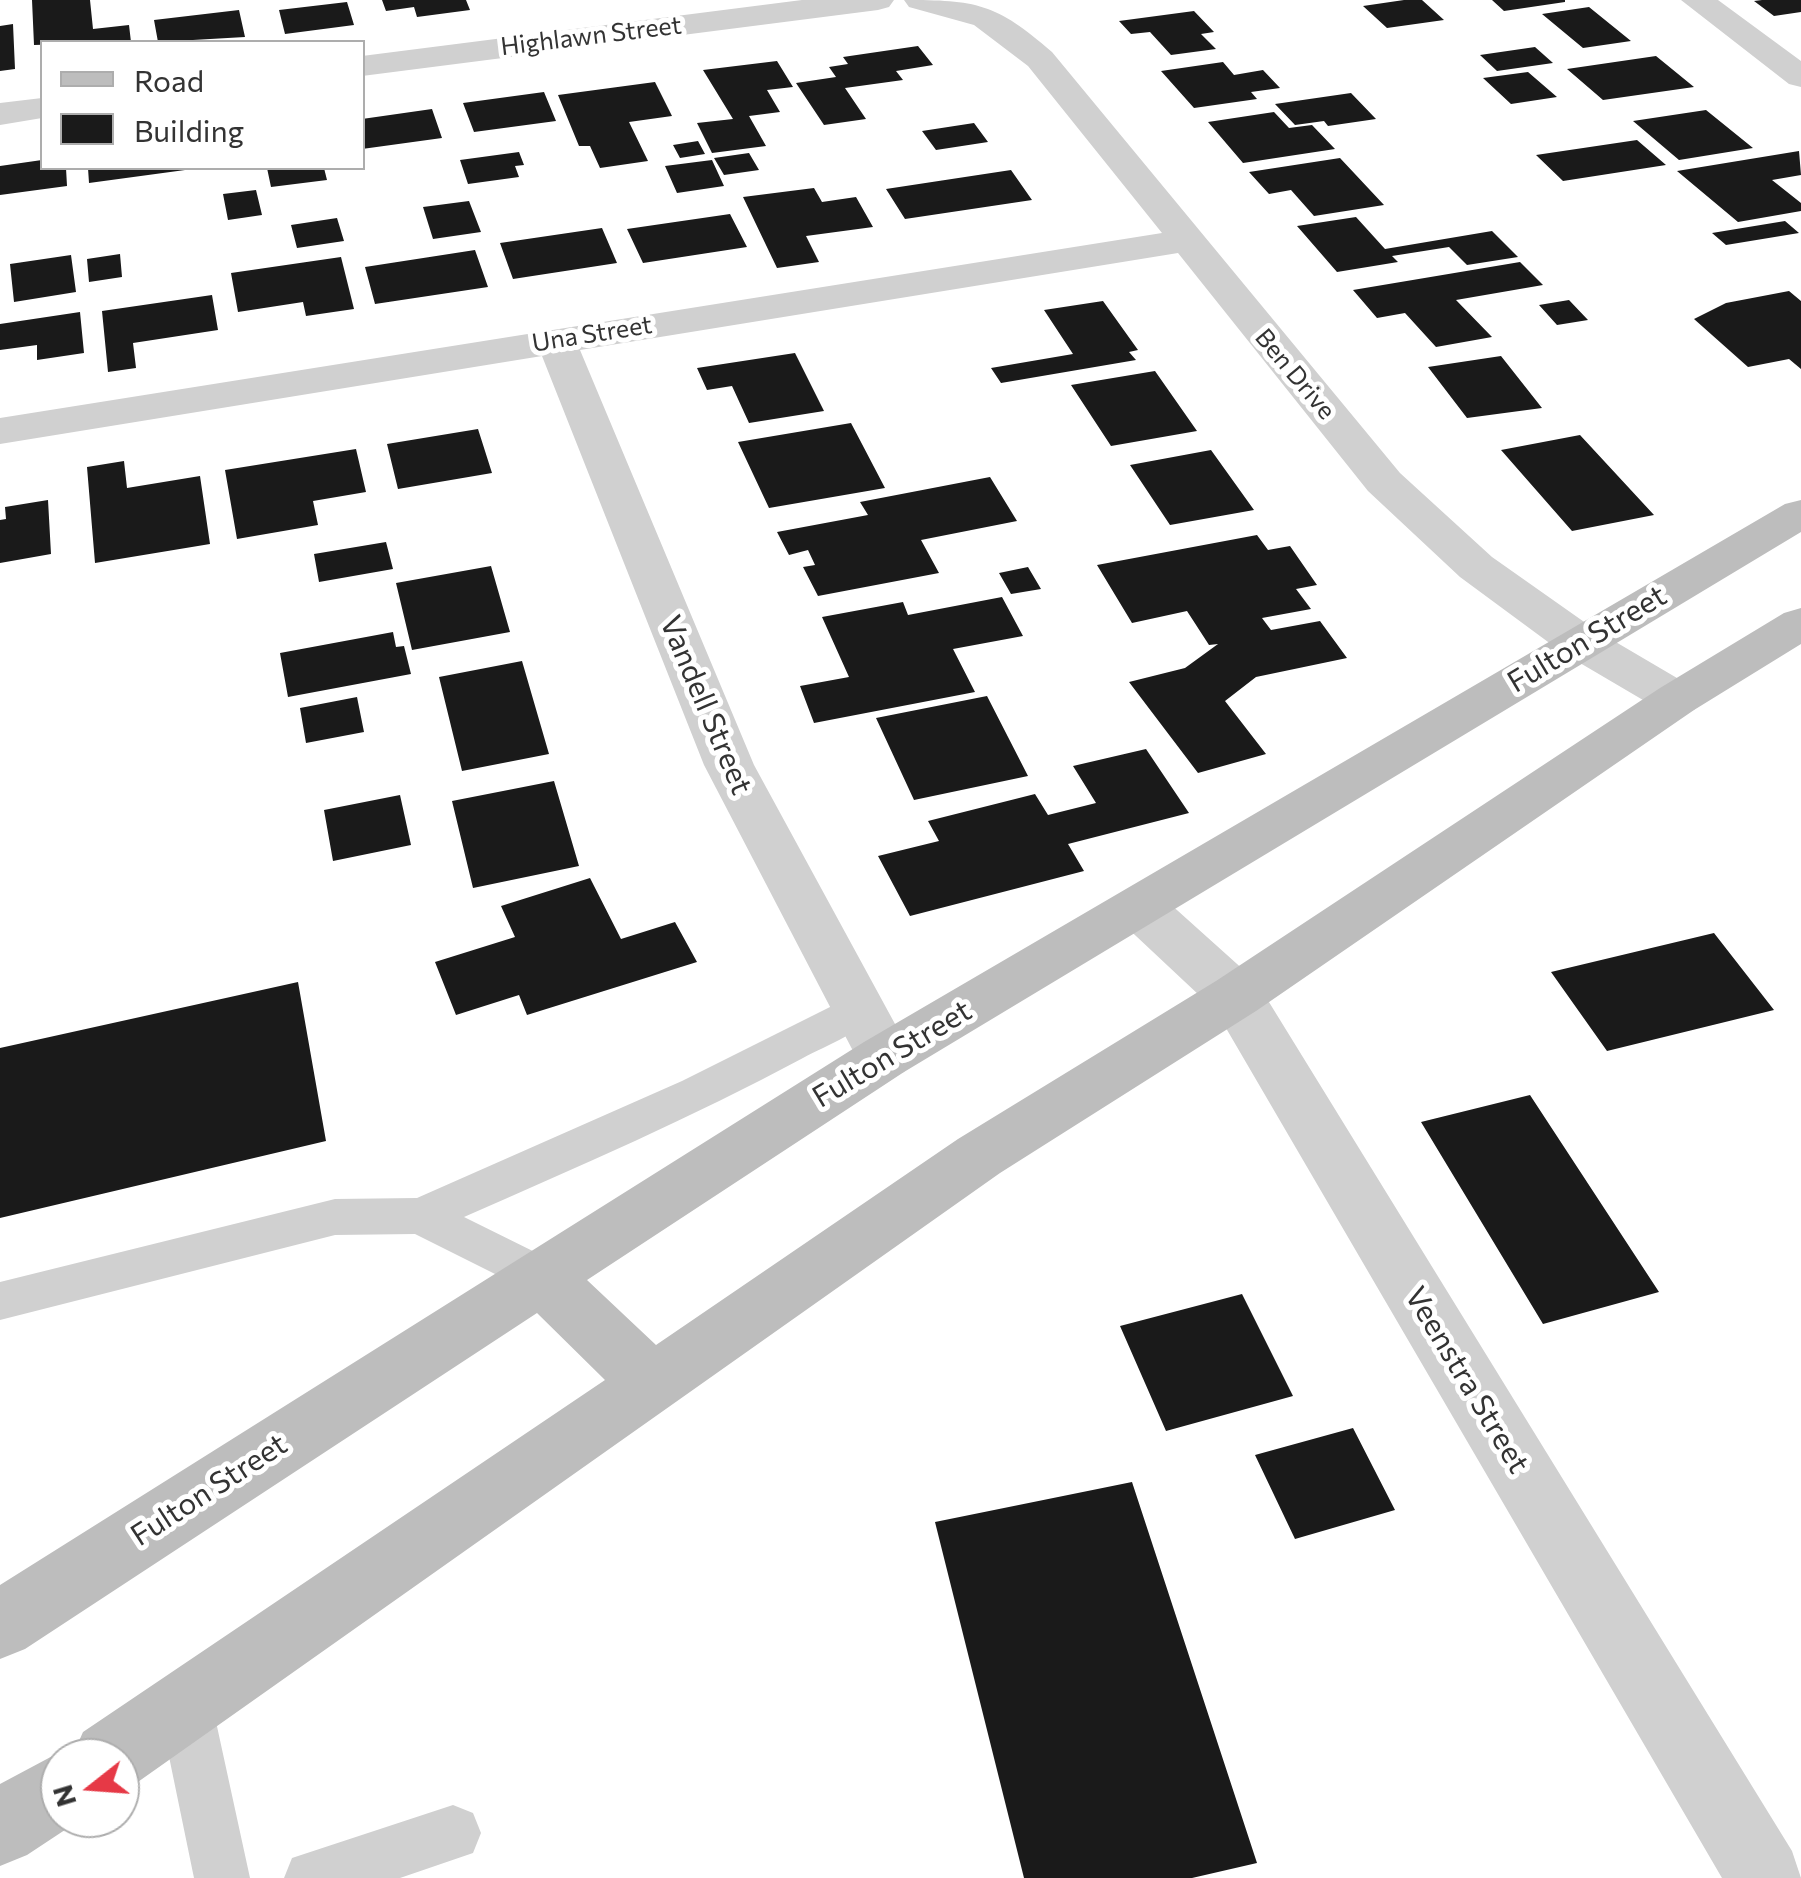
<!DOCTYPE html>
<html>
<head>
<meta charset="utf-8">
<style>
  body { margin:0 }
  #map { position:relative; width:1801px; height:1878px; overflow:hidden; background:#fff; font-family:Commissioner,sans-serif }
  canvas { display:block }
  .legend { position:absolute; left:40px; top:40px; width:325px; height:130px; box-sizing:border-box; background:#fff; border:2px solid #adadad; margin:0; padding:12px 18px; list-style:none; font-size:30px; color:#333 }
  .legend li { display:flex; align-items:center; gap:20px; height:50px }
  .legend b { width:50px; border:2px solid #adadad }
  .north { position:absolute; left:40px; top:1738px; width:100px; height:100px; box-sizing:border-box; background:#fff; border:2px solid #adadad; border-radius:50%; rotate:253deg; font-size:28px; font-weight:700; line-height:40px; text-align:center; color:#333 }
  .north::after { content:''; display:block; margin:auto; width:35px; height:45px; background:#e63946; clip-path:polygon(50% 0,100% 100%,50% 72%,0 100%) }
</style>
</head>
<body>
<div id="map">
<canvas width="1801" height="1878"></canvas>
<ul class="legend">
<li><b style="height:12px;background:#bdbdbd"></b>Road</li>
<li><b style="height:28px;background:#1a1a1a"></b>Building</li>
</ul>
<div class="north">N</div>
</div>
<script>
const context = document.querySelector('canvas').getContext('2d');
context.lineJoin = 'round';
function paint(path, color) {
  context.fillStyle = color;
  context.fill(path, 'evenodd');
}
function write(font, color, halo, rows, align = 'center') {
  context.font = font + ' Commissioner,sans-serif';
  context.lineWidth = 10;
  context.setLineDash([]);
  context.textBaseline = 'middle';
  context.strokeStyle = halo;
  context.fillStyle = color;
  for (const [text, x, y, turn = 0] of rows) {
    context.save();
    context.translate(x, y);
    context.rotate((+turn || 0) * Math.PI / 180);
    context.textAlign = isNaN(turn) ? turn : align;
    if (halo) context.strokeText(text, 0, 0);
    context.fillText(text, 0, 0);
    context.restore();
  }
}
const building = new Path2D(`
  M 32,0 L 90,0 L 93,29 L 129,25 L 131,42 L 34,45 Z
  M 382,0 L 466,0 L 470,10 L 417,17 L 414,7 L 386,11 Z
  M 1404,0 L 1422,0 L 1444,20 L 1387,28 L 1363,6 Z
  M 1492,0 L 1565,0 L 1565,2 L 1504,11 Z
  M 1762,0 L 1801,0 L 1801,12 L 1774,16 L 1754,1 Z
  M 347,2 L 354,25 L 285,34 L 279,10 Z
  M 1589,7 L 1631,41 L 1583,48 L 1542,14 Z
  M 239,10 L 245,37 L 158,42 L 154,20 Z
  M 1194,11 L 1214,32 L 1201,34 L 1216,49 L 1171,55 L 1150,32 L 1131,34 L 1119,21 Z
  M 13,24 L 15,69 L 0,71 L 0,26 Z
  M 918,46 L 933,65 L 896,71 L 903,80 L 845,88 L 866,119 L 824,125 L 796,83 L 836,77 L 829,67 L 848,64 L 843,57 Z
  M 1535,47 L 1553,63 L 1497,71 L 1480,55 Z
  M 1656,56 L 1694,87 L 1603,100 L 1567,69 Z
  M 777,61 L 793,87 L 767,90 L 780,112 L 749,116 L 766,146 L 712,153 L 697,123 L 733,119 L 703,70 Z
  M 1223,62 L 1234,75 L 1263,70 L 1280,88 L 1251,92 L 1257,99 L 1194,108 L 1161,71 Z
  M 1528,72 L 1557,97 L 1511,104 L 1483,78 Z
  M 655,82 L 672,116 L 629,122 L 648,161 L 600,168 L 590,146 L 579,146 L 558,95 Z
  M 544,92 L 556,121 L 474,132 L 463,103 Z
  M 1351,93 L 1376,119 L 1328,126 L 1324,121 L 1295,125 L 1275,104 Z
  M 432,109 L 442,138 L 362,149 L 362,119 Z
  M 1706,110 L 1753,148 L 1679,160 L 1633,121 Z
  M 1274,112 L 1289,128 L 1312,125 L 1335,149 L 1243,163 L 1208,122 Z
  M 974,123 L 988,142 L 936,150 L 922,131 Z
  M 1637,140 L 1666,165 L 1563,181 L 1536,155 Z
  M 698,141 L 705,154 L 680,158 L 673,145 Z
  M 1799,151 L 1801,175 L 1772,180 L 1801,203 L 1801,211 L 1738,222 L 1677,171 Z
  M 519,152 L 524,165 L 515,166 L 519,177 L 468,184 L 460,160 Z
  M 749,153 L 759,170 L 724,175 L 714,158 Z
  M 1340,158 L 1384,205 L 1314,216 L 1291,190 L 1269,194 L 1249,172 Z
  M 42,160 L 42,168 L 66,168 L 67,186 L 0,195 L 0,166 Z
  M 712,160 L 724,186 L 677,193 L 665,166 Z
  M 88,168 L 185,168 L 185,170 L 89,183 Z
  M 267,168 L 324,168 L 327,180 L 271,187 Z
  M 1011,170 L 1032,200 L 905,219 L 886,189 Z
  M 814,188 L 822,202 L 856,197 L 873,227 L 806,236 L 819,262 L 777,268 L 743,197 Z
  M 256,190 L 262,215 L 228,220 L 223,194 Z
  M 469,201 L 481,232 L 433,239 L 423,207 Z
  M 730,214 L 747,247 L 643,263 L 627,229 Z
  M 1356,217 L 1385,249 L 1492,231 L 1518,257 L 1467,265 L 1449,247 L 1392,256 L 1398,262 L 1337,272 L 1297,226 Z
  M 337,218 L 344,241 L 297,248 L 291,225 Z
  M 1785,221 L 1799,233 L 1726,245 L 1712,233 Z
  M 602,228 L 617,263 L 513,279 L 500,243 Z
  M 475,250 L 488,287 L 375,304 L 365,267 Z
  M 120,254 L 122,277 L 89,282 L 87,259 Z
  M 71,255 L 76,292 L 14,302 L 10,264 Z
  M 341,257 L 354,309 L 306,316 L 303,302 L 238,312 L 231,273 Z
  M 1520,262 L 1543,285 L 1456,300 L 1492,337 L 1436,347 L 1405,313 L 1377,318 L 1353,290 Z
  M 1789,291 L 1801,301 L 1801,369 L 1789,359 L 1748,367 L 1694,319 L 1726,303 Z
  M 212,295 L 218,330 L 133,343 L 136,368 L 108,372 L 102,311 Z
  M 1569,300 L 1588,320 L 1557,325 L 1539,305 Z
  M 1103,301 L 1138,350 L 1129,352 L 1136,360 L 1001,383 L 991,368 L 1073,354 L 1044,310 Z
  M 80,312 L 84,353 L 37,360 L 37,345 L 0,350 L 0,324 Z
  M 795,353 L 824,411 L 749,423 L 732,386 L 707,390 L 697,368 Z
  M 1501,356 L 1542,408 L 1467,418 L 1428,367 Z
  M 1155,371 L 1197,431 L 1111,446 L 1071,385 Z
  M 851,423 L 885,488 L 769,508 L 738,442 Z
  M 478,429 L 492,473 L 398,489 L 387,444 Z
  M 1580,435 L 1654,515 L 1572,531 L 1501,450 Z
  M 356,449 L 366,492 L 313,501 L 318,525 L 237,539 L 225,470 Z
  M 1211,450 L 1254,510 L 1170,525 L 1130,465 Z
  M 124,461 L 127,488 L 200,476 L 210,544 L 95,563 L 87,467 Z
  M 990,477 L 1017,521 L 921,540 L 939,573 L 818,596 L 803,567 L 815,565 L 808,550 L 789,555 L 777,532 L 868,515 L 860,502 Z
  M 48,500 L 51,554 L 0,563 L 0,520 L 6,519 L 5,507 Z
  M 1257,535 L 1268,550 L 1290,546 L 1317,585 L 1296,589 L 1311,609 L 1262,618 L 1271,630 L 1320,621 L 1347,658 L 1256,677 L 1225,701 L 1266,754 L 1198,773 L 1129,682 L 1185,668 L 1218,644 L 1209,645 L 1187,611 L 1132,623 L 1097,565 Z
  M 386,542 L 393,569 L 319,582 L 314,554 Z
  M 491,566 L 510,632 L 412,650 L 396,583 Z
  M 1028,567 L 1041,589 L 1011,594 L 999,573 Z
  M 1002,597 L 1023,636 L 953,649 L 975,692 L 814,723 L 800,686 L 849,677 L 822,617 L 903,602 L 908,615 Z
  M 393,632 L 396,647 L 404,646 L 411,674 L 288,697 L 280,653 Z
  M 522,661 L 549,754 L 462,771 L 439,677 Z
  M 987,696 L 1028,776 L 914,800 L 876,718 Z
  M 357,697 L 364,732 L 306,743 L 300,708 Z
  M 1146,749 L 1189,813 L 1068,844 L 1084,871 L 910,916 L 878,856 L 939,841 L 928,821 L 1035,794 L 1048,815 L 1096,803 L 1073,766 Z
  M 554,781 L 579,866 L 473,888 L 452,801 Z
  M 400,795 L 411,845 L 333,861 L 324,810 Z
  M 590,878 L 621,939 L 675,922 L 697,962 L 527,1015 L 519,995 L 456,1015 L 435,962 L 515,937 L 501,906 Z
  M 1714,933 L 1774,1010 L 1607,1051 L 1551,972 Z
  M 298,982 L 326,1141 L 0,1218 L 0,1048 Z
  M 1530,1095 L 1659,1292 L 1543,1324 L 1421,1122 Z
  M 1242,1294 L 1293,1396 L 1166,1431 L 1120,1326 Z
  M 1353,1428 L 1395,1510 L 1295,1539 L 1255,1455 Z
  M 1132,1482 L 1257,1863 L 1192,1878 L 1024,1878 L 935,1522 Z`);
const lane = new Path2D(`
  M 858,993 L 873,997 L 879,1008 C 866,1031 827,1045 803,1058 C 693,1117 578,1167 464,1217 L 557,1263 L 564,1276 L 557,1289 L 541,1295 L 525,1289 L 415,1234 L 335,1235 L 0,1320 L 0,1282 L 335,1199 L 417,1198 L 682,1081 Z
  M 186,1682 L 205,1690 L 213,1708 L 250,1878 L 194,1878 L 159,1708 L 167,1690 Z
  M 453,1805 L 473,1813 L 481,1833 L 473,1853 L 400,1878 L 284,1878 L 292,1858 Z`);
const street = new Path2D(`
  M 802,0 L 894,0 L 889,7 L 878,10 L 362,76 L 362,56 Z
  M 904,0 C 976,0 996,3 1052,52 L 1400,473 L 1492,557 L 1597,631 L 1694,688 L 1702,699 L 1694,710 L 1677,715 L 1660,710 L 1563,653 L 1460,577 L 1368,491 L 1178,253 L 580,350 L 754,765 L 913,1057 L 904,1072 L 884,1079 L 864,1072 L 704,765 L 542,356 L 0,444 L 0,418 L 1162,233 L 1028,66 L 974,25 L 909,7 Z
  M 1681,0 L 1718,0 L 1801,61 L 1801,87 L 1789,84 Z
  M 42,98 L 42,118 L 0,125 L 0,103 Z
  M 1139,888 L 1158,893 L 1256,981 L 1792,1851 L 1801,1878 L 1722,1878 L 1216,1011 L 1120,921 L 1112,907 L 1120,893 Z`);
const secondary = new Path2D(`
  M 1801,500 L 1801,532 L 904,1072 L 587,1280 L 656,1345 L 958,1139 L 1216,981 L 1660,688 L 1784,613 L 1801,608 L 1801,644 L 1694,710 L 1256,1011 L 1000,1173 L 135,1784 L 120,1790 L 120,1758 L 60,1758 L 60,1818 L 83,1818 L 27,1855 L 0,1866 L 0,1784 L 60,1752 L 72,1757 L 83,1732 L 605,1380 L 537,1313 L 25,1649 L 0,1659 L 0,1585 L 864,1042 L 1785,504 Z`);
const farStreetnames = [
  ["Highlawn Street",591,36,-7],
  ["Una Street",592,334,-9],
  ["Ben Drive",1295,374,50]
];
const streetNames = [
  ["Fulton Street",1587,639,-31],
  ["Vandell Street",706,705,67],
  ["Fulton Street",892,1054,-31],
  ["Veenstra Street",1467,1380,59],
  ["Fulton Street",209,1490,-33]
];
paint(building, '#1a1a1a');
paint(lane, '#d0d0d0');
paint(street, '#d0d0d0');
paint(secondary, '#bdbdbd');
write('25px', '#333', '#fff', farStreetnames);
write('30px', '#333', '#fff', streetNames);
</script>
</body>
</html>
